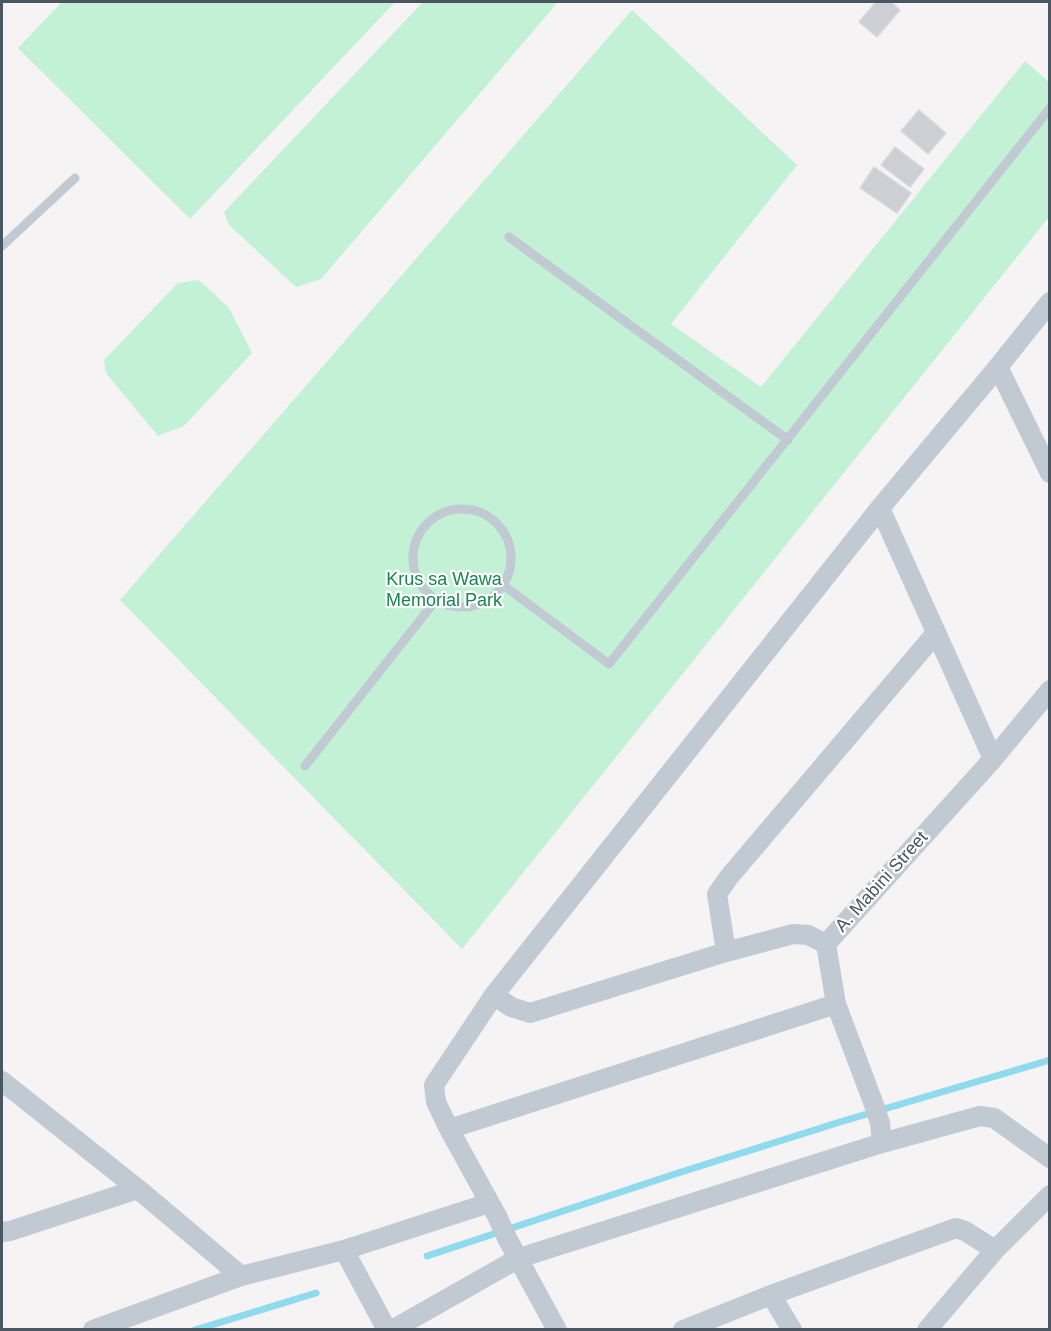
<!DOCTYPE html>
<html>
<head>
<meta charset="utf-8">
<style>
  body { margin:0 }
  #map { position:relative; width:1051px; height:1331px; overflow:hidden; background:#f5f3f3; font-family:Arial,sans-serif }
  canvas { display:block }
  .frame { position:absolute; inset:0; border:3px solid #4a5661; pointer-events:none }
</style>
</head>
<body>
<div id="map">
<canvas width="1051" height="1331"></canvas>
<div class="frame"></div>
</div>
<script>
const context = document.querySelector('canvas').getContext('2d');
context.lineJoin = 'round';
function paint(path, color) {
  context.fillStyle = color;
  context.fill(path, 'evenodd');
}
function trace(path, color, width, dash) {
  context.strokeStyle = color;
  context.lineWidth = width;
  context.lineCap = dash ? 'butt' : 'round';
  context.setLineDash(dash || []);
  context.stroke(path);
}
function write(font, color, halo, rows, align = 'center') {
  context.font = font + ' Arial,sans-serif';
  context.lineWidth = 4.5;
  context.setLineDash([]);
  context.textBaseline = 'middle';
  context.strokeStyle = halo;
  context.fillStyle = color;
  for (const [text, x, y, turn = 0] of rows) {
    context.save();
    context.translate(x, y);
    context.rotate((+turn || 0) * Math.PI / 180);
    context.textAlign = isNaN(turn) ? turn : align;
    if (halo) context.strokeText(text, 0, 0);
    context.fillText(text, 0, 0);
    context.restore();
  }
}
const green = new Path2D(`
  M 62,2 L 395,2 L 190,219 L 18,48 Z
  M 423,2 L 558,2 L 321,279 L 296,287 L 229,225 L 224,212 Z
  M 632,10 L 797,165 L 671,324 L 761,387 L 1025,61 L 1049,82 L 1049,217 L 462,949 L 120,600 Z
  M 199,280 L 229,308 L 252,353 L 184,426 L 158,436 L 106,373 L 104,360 L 178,283 Z`);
const stream = new Path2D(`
  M 427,1256 L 678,1173 L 840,1122 L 1050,1060
  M 195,1330 L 316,1293`);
const building = new Path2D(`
  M 876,2 L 891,2 L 900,10 L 877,37 L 859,22 Z
  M 919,110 L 946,133 L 928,154 L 901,131 Z
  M 895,147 L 924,169 L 910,187 L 881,165 Z
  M 874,167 L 911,193 L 897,213 L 860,188 Z`);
const lane = new Path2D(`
  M 509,237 L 788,440
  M 2,246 L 75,178
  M413 558a49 49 0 1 1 98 0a49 49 0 1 1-98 0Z
  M 503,585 L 609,664 L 1050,108
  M 305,766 L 436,600`);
const street = new Path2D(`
  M 998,367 L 1050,473
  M 880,508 L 993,759
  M 726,952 L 717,894 L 729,877 L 936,633
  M 494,995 L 511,1007 L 530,1013 L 726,952 L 793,934 L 808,935 L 826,944
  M 2,1081 L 138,1189 L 241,1276
  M 449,1129 L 836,1004
  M 882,1143 L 880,1123 L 873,1102 L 836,1004 L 826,944 L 993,759 L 1050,690
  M 2,1232 L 10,1231 L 138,1189
  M 344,1250 L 489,1203
  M 771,1295 L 792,1330
  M 93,1330 L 241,1276 L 344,1250 L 387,1330
  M 392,1330 L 519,1258 L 882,1143 L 980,1116 L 994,1118 L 1050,1158
  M 557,1330 L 508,1240 L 497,1216 L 449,1129 L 436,1102 L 434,1085 L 494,995 L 880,508 L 998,367 L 1050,302
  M 683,1330 L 771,1295 L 956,1228 L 965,1231 L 995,1250
  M 927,1330 L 995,1250 L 1050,1195`);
const parkNames = [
  ["Krus sa Wawa",444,580],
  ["Memorial Park",444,601]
];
const streetNames = [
  ["A. Mabini Street",882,882,-48]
];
paint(green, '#c3f1d5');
trace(stream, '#90daee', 7);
paint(building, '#cdcfd5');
trace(building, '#d7d9de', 1.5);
trace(lane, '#c1cad2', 9);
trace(street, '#c1cad2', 20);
write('18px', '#17864f', '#fff', parkNames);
write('18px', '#4a5661', '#fff', streetNames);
</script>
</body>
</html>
